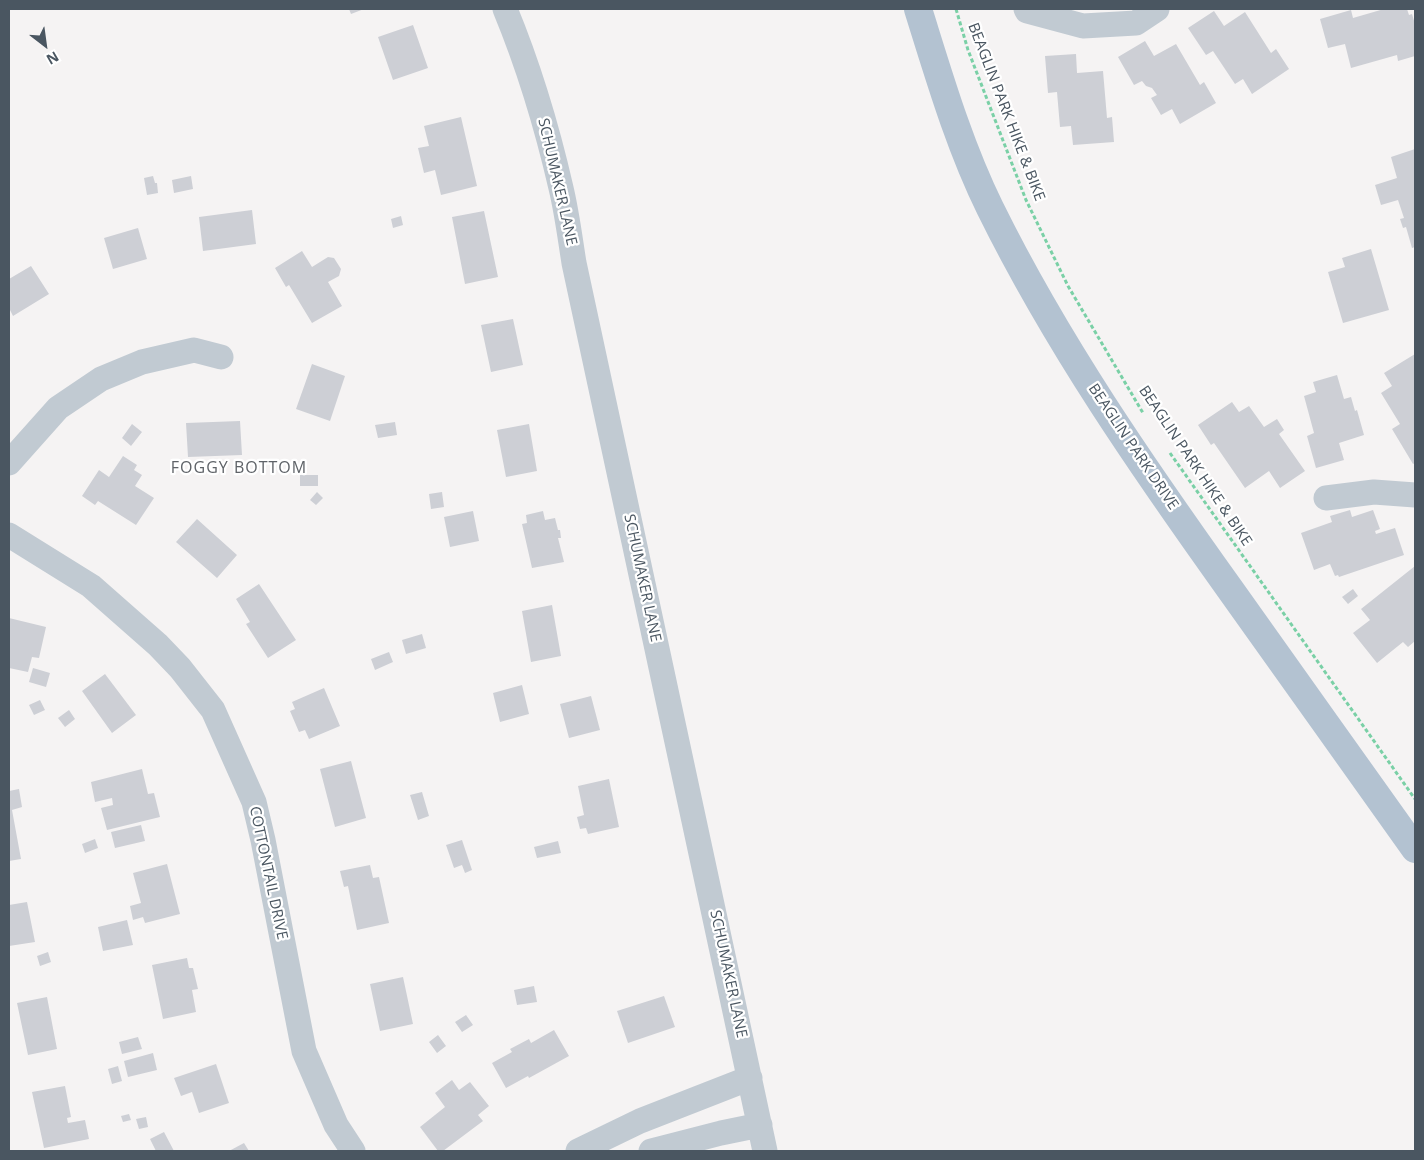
<!DOCTYPE html>
<html>
<head>
<meta charset="utf-8">
<style>
  body { margin:0 }
  #map { position:relative; width:1424px; height:1160px; overflow:hidden; background:#f5f3f3; font-family:"Open Sans",sans-serif }
  canvas { display:block }
  .frame { position:absolute; inset:0; border:10px solid #4a5661; pointer-events:none }
  .north { position:absolute; left:20px; top:20px; width:50px; height:50px; -webkit-text-stroke:4px #fff; paint-order:stroke; rotate:150deg; font-size:14px; font-weight:700; line-height:20px; text-align:center; color:#4a5661 }
  .north::after { content:''; display:block; margin:auto; width:18px; height:22px; background:#4a5661; clip-path:polygon(50% 0,100% 100%,50% 72%,0 100%) }
</style>
</head>
<body>
<div id="map">
<canvas width="1424" height="1160"></canvas>
<div class="frame"></div>
<div class="north">N</div>
</div>
<script>
const context = document.querySelector('canvas').getContext('2d');
context.lineJoin = 'round';
function paint(path, color) {
  context.fillStyle = color;
  context.fill(path, 'evenodd');
}
function trace(path, color, width, dash) {
  context.strokeStyle = color;
  context.lineWidth = width;
  context.lineCap = dash ? 'butt' : 'round';
  context.setLineDash(dash || []);
  context.stroke(path);
}
function write(font, color, halo, rows, align = 'center') {
  context.font = font + ' "Open Sans",sans-serif';
  context.lineWidth = 4.5;
  context.setLineDash([]);
  context.textBaseline = 'middle';
  context.strokeStyle = halo;
  context.fillStyle = color;
  for (const [text, x, y, turn = 0] of rows) {
    context.save();
    context.translate(x, y);
    context.rotate((+turn || 0) * Math.PI / 180);
    context.textAlign = isNaN(turn) ? turn : align;
    if (halo) context.strokeText(text, 0, 0);
    context.fillText(text, 0, 0);
    context.restore();
  }
}
const building = new Path2D(`
  M 349,9 L 364,9 L 351,14 Z
  M 1384,9 L 1407,9 L 1409,15 L 1412,14 L 1415,24 L 1415,56 L 1398,61 L 1397,55 L 1351,68 L 1345,44 L 1328,48 L 1320,19 L 1351,10 L 1353,18 Z
  M 1214,11 L 1224,26 L 1245,12 L 1271,53 L 1276,49 L 1289,69 L 1252,94 L 1243,79 L 1235,84 L 1213,51 L 1206,55 L 1188,28 Z
  M 413,25 L 428,68 L 393,80 L 378,37 Z
  M 1145,41 L 1154,56 L 1176,44 L 1200,85 L 1204,82 L 1216,103 L 1180,124 L 1172,109 L 1161,115 L 1151,98 L 1157,95 L 1152,88 L 1146,86 L 1142,81 L 1134,85 L 1118,57 Z
  M 1076,54 L 1077,73 L 1103,71 L 1107,118 L 1112,117 L 1114,142 L 1073,145 L 1071,126 L 1060,127 L 1057,92 L 1048,93 L 1045,56 Z
  M 461,117 L 477,186 L 441,195 L 435,170 L 424,173 L 418,148 L 429,146 L 424,126 Z
  M 1415,149 L 1415,247 L 1412,248 L 1406,227 L 1403,228 L 1400,219 L 1404,218 L 1398,200 L 1381,205 L 1375,185 L 1397,178 L 1391,157 Z
  M 153,176 L 155,183 L 157,183 L 158,193 L 147,195 L 144,178 Z
  M 191,176 L 193,189 L 174,193 L 172,180 Z
  M 252,210 L 256,244 L 203,251 L 199,217 Z
  M 484,211 L 498,277 L 465,284 L 452,217 Z
  M 401,216 L 403,225 L 393,228 L 391,219 Z
  M 138,228 L 147,259 L 113,269 L 104,238 Z
  M 1371,249 L 1389,310 L 1343,323 L 1328,272 L 1345,267 L 1342,258 Z
  M 302,251 L 312,267 L 328,257 L 334,258 L 341,269 L 339,276 L 328,282 L 342,306 L 312,323 L 289,285 L 286,287 L 275,268 Z
  M 31,266 L 49,294 L 13,316 L 9,308 L 9,279 Z
  M 513,319 L 523,365 L 491,372 L 481,325 Z
  M 1415,354 L 1415,463 L 1413,464 L 1392,429 L 1400,424 L 1381,393 L 1392,386 L 1384,373 Z
  M 312,364 L 345,376 L 330,421 L 296,409 Z
  M 1337,375 L 1344,399 L 1351,397 L 1355,411 L 1357,410 L 1364,435 L 1339,443 L 1344,460 L 1316,468 L 1307,436 L 1314,433 L 1304,396 L 1316,392 L 1313,382 Z
  M 1232,402 L 1239,412 L 1249,406 L 1264,427 L 1277,419 L 1284,430 L 1279,434 L 1305,471 L 1280,488 L 1269,471 L 1245,488 L 1214,443 L 1211,445 L 1198,425 Z
  M 240,421 L 242,455 L 188,457 L 186,423 Z
  M 395,422 L 397,435 L 378,438 L 375,425 Z
  M 132,424 L 142,432 L 131,446 L 122,438 Z
  M 529,424 L 537,471 L 506,477 L 497,430 Z
  M 123,456 L 137,465 L 134,470 L 142,475 L 135,486 L 154,498 L 136,525 L 98,501 L 95,505 L 82,496 L 99,470 L 109,477 Z
  M 300,475 L 318,475 L 318,486 L 300,486 Z
  M 317,492 L 323,498 L 316,505 L 310,500 Z
  M 442,492 L 444,507 L 431,509 L 429,494 Z
  M 1350,510 L 1352,517 L 1373,510 L 1380,529 L 1375,531 L 1376,534 L 1395,528 L 1404,555 L 1339,577 L 1338,575 L 1335,576 L 1330,564 L 1314,570 L 1301,533 L 1332,522 L 1330,516 Z
  M 473,511 L 479,541 L 450,547 L 444,517 Z
  M 543,511 L 545,520 L 555,518 L 558,530 L 560,530 L 561,538 L 558,538 L 564,562 L 532,568 L 522,524 L 527,523 L 526,515 Z
  M 197,519 L 237,555 L 217,578 L 176,542 Z
  M 1415,566 L 1415,641 L 1408,647 L 1403,642 L 1377,663 L 1353,633 L 1370,620 L 1361,609 Z
  M 259,584 L 296,640 L 268,658 L 246,624 L 250,622 L 236,599 Z
  M 1353,589 L 1358,596 L 1348,604 L 1342,597 Z
  M 552,605 L 561,656 L 531,662 L 522,611 Z
  M 9,618 L 46,627 L 39,658 L 32,657 L 28,672 L 9,668 Z
  M 422,634 L 426,648 L 406,654 L 402,640 Z
  M 389,652 L 393,662 L 375,670 L 371,659 Z
  M 33,668 L 50,673 L 46,687 L 29,682 Z
  M 105,674 L 136,715 L 112,733 L 82,691 Z
  M 522,685 L 529,714 L 500,722 L 493,693 Z
  M 324,688 L 340,726 L 309,739 L 305,730 L 299,732 L 290,711 L 295,709 L 292,702 Z
  M 591,696 L 600,730 L 569,738 L 560,704 Z
  M 40,700 L 45,710 L 34,715 L 29,705 Z
  M 69,710 L 75,719 L 65,727 L 58,718 Z
  M 351,761 L 366,818 L 335,827 L 320,769 Z
  M 142,769 L 148,794 L 154,793 L 160,817 L 107,830 L 101,808 L 113,805 L 112,798 L 95,802 L 91,782 Z
  M 609,779 L 619,827 L 588,834 L 586,828 L 580,829 L 577,817 L 584,815 L 578,786 Z
  M 19,789 L 22,807 L 12,810 L 21,859 L 9,861 L 9,791 Z
  M 422,792 L 429,816 L 418,820 L 410,795 Z
  M 141,825 L 145,841 L 115,848 L 111,832 Z
  M 95,839 L 98,848 L 85,853 L 82,844 Z
  M 462,840 L 472,870 L 465,873 L 462,865 L 454,868 L 446,845 Z
  M 558,841 L 561,853 L 537,858 L 534,847 Z
  M 167,864 L 180,914 L 145,923 L 143,917 L 133,920 L 130,906 L 141,903 L 133,873 Z
  M 370,865 L 373,878 L 379,877 L 389,923 L 357,930 L 348,886 L 344,887 L 340,871 Z
  M 27,902 L 35,942 L 9,946 L 9,905 Z
  M 127,920 L 133,945 L 103,951 L 98,927 Z
  M 48,952 L 51,962 L 40,966 L 37,956 Z
  M 187,958 L 189,968 L 193,968 L 198,989 L 192,990 L 196,1012 L 163,1019 L 152,965 Z
  M 403,977 L 413,1024 L 380,1031 L 370,984 Z
  M 534,986 L 537,1002 L 517,1005 L 514,990 Z
  M 664,996 L 675,1027 L 628,1043 L 617,1011 Z
  M 47,997 L 57,1049 L 28,1055 L 17,1003 Z
  M 466,1015 L 473,1025 L 462,1032 L 455,1022 Z
  M 554,1030 L 569,1056 L 529,1078 L 528,1076 L 506,1088 L 492,1063 L 512,1052 L 510,1049 L 529,1039 L 531,1043 Z
  M 438,1035 L 446,1046 L 437,1053 L 429,1042 Z
  M 138,1037 L 142,1049 L 122,1054 L 119,1042 Z
  M 153,1053 L 157,1070 L 128,1077 L 124,1061 Z
  M 216,1064 L 229,1103 L 199,1113 L 192,1092 L 181,1096 L 174,1078 Z
  M 118,1066 L 122,1081 L 112,1084 L 108,1069 Z
  M 452,1080 L 459,1090 L 470,1082 L 489,1106 L 478,1115 L 483,1121 L 443,1151 L 438,1151 L 420,1127 L 445,1107 L 435,1093 Z
  M 65,1086 L 71,1117 L 67,1118 L 68,1123 L 85,1120 L 89,1139 L 44,1148 L 32,1092 Z
  M 129,1114 L 131,1120 L 123,1122 L 121,1116 Z
  M 146,1117 L 148,1127 L 139,1129 L 136,1119 Z
  M 164,1132 L 174,1151 L 156,1151 L 150,1139 Z
  M 244,1143 L 249,1151 L 229,1151 Z`);
const path = new Path2D(`
  M 956,9 L 968,50 L 1026,200 L 1068,286 L 1143,413
  M 1170,453 L 1415,799`);
const minor = new Path2D(`
  M 505,9 C 529,67 547,127 561,188 C 567,213 570,238 574,263 L 765,1151
  M 1026,9 L 1027,11 L 1083,26 L 1136,23 L 1157,9
  M 9,463 L 58,408 L 101,379 L 142,362 L 194,350 L 221,357
  M 1326,498 L 1374,492 L 1415,495
  M 9,535 L 91,586 L 158,645 L 180,668 L 213,710 L 254,802 L 263,840 L 304,1051 L 336,1125 L 353,1151
  M 578,1151 L 640,1121 L 750,1078
  M 651,1151 L 721,1133 L 760,1125`);
const major = new Path2D(`
  M 918,9 C 939,76 959,145 990,208 C 1057,344 1144,469 1232,592 C 1293,678 1354,763 1415,849`);
const streetNames = [
  ["BEAGLIN PARK HIKE & BIKE",1006,112,69],
  ["SCHUMAKER LANE",557,182,77],
  ["BEAGLIN PARK DRIVE",1133,447,56],
  ["BEAGLIN PARK HIKE & BIKE",1195,466,56],
  ["SCHUMAKER LANE",642,578,78],
  ["COTTONTAIL DRIVE",268,873,78],
  ["SCHUMAKER LANE",728,974,78]
];
const neighbourhoodNames = [
  ["FOGGY BOTTOM",239,468]
];
paint(building, '#cdcfd5');
trace(path, '#7ad0a6', 3, [4, 2.5]);
trace(minor, '#c1cad2', 25);
trace(major, '#b3c2d1', 28);
write('15px', '#4a5661', '#fff', streetNames);
context.letterSpacing = '1px';
write('16px', '#5f6368', '#fff', neighbourhoodNames);
context.letterSpacing = '0px';
</script>
</body>
</html>
